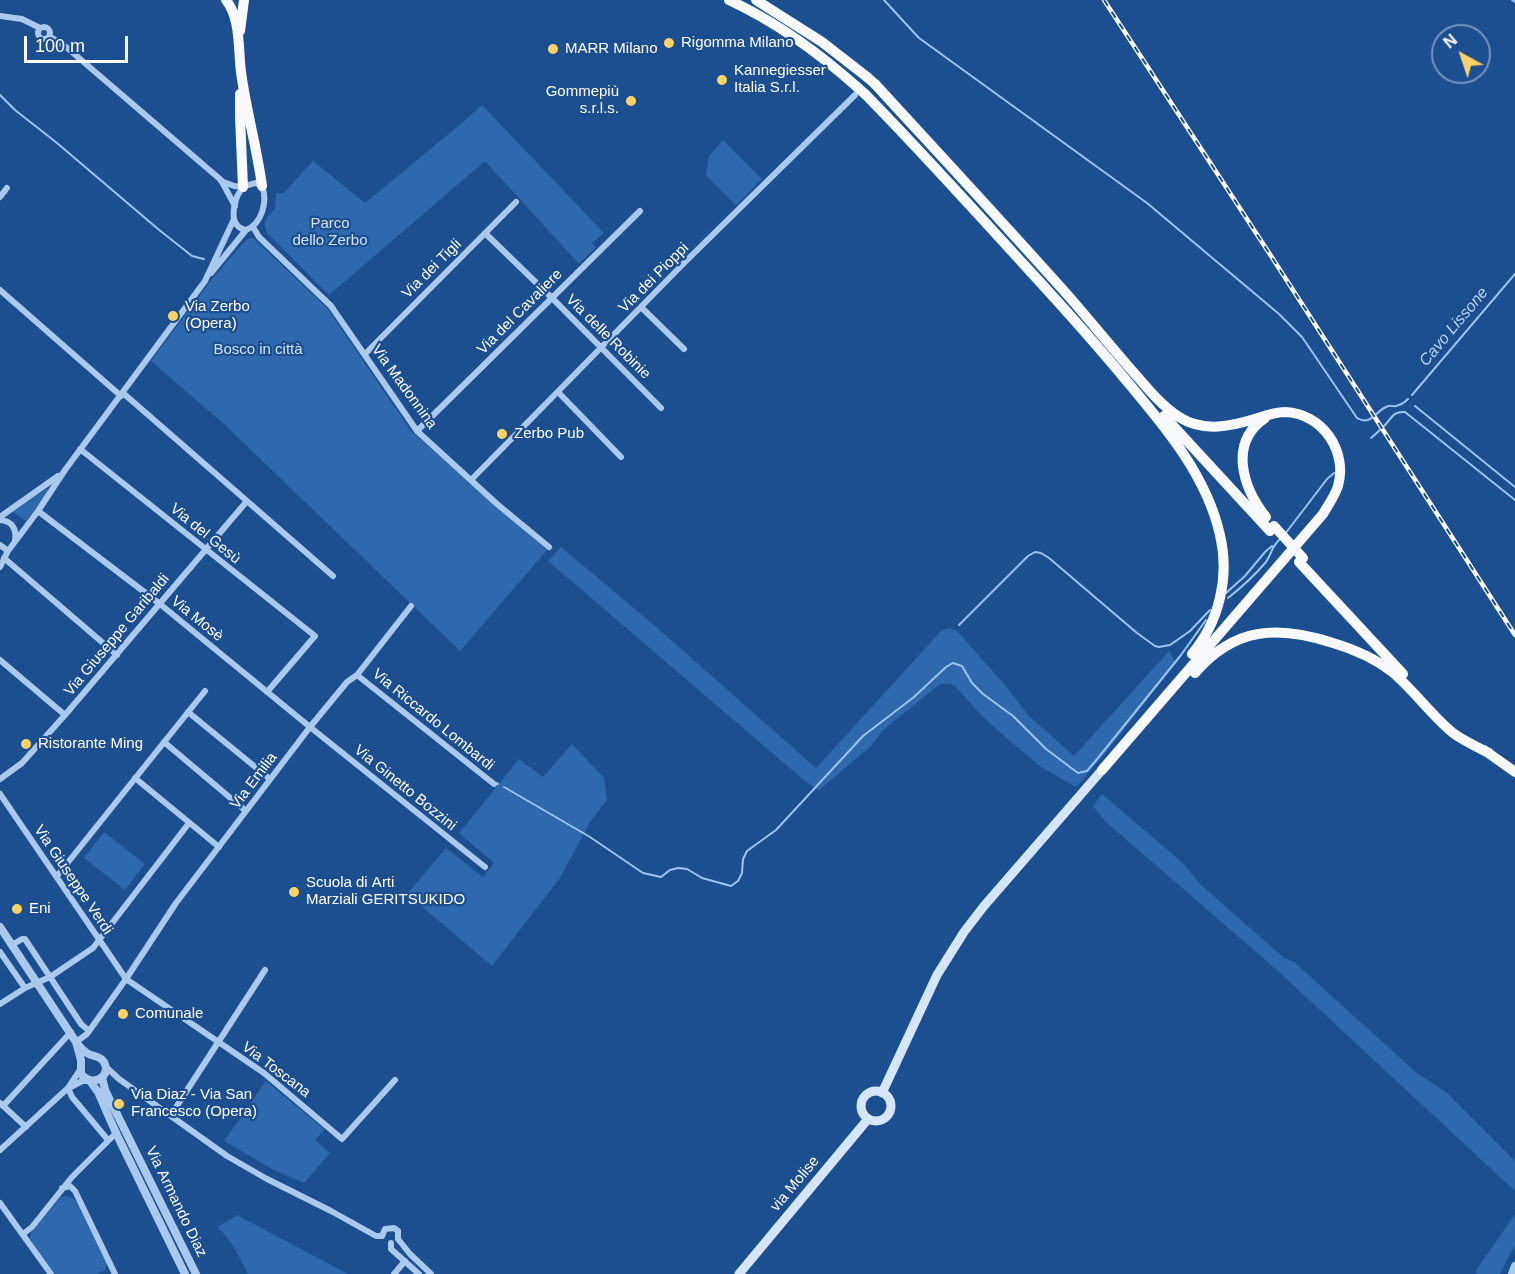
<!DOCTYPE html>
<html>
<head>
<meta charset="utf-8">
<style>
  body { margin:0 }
  #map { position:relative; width:1515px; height:1274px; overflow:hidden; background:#1b4f8f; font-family:Helvetica,sans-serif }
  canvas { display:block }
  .north { position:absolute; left:1431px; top:24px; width:60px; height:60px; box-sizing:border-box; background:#1b4f8f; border:2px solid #7695bc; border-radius:50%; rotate:320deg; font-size:16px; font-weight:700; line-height:24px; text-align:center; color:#fff }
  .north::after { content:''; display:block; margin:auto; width:21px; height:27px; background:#ffd166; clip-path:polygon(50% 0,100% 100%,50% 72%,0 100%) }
  .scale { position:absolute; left:24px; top:36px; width:104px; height:27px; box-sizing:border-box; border:3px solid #fff; border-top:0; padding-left:8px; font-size:18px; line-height:21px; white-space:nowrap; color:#fff; -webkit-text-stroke:4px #1b4f8f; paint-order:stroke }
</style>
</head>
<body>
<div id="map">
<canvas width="1515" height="1274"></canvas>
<div class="north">N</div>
<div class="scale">100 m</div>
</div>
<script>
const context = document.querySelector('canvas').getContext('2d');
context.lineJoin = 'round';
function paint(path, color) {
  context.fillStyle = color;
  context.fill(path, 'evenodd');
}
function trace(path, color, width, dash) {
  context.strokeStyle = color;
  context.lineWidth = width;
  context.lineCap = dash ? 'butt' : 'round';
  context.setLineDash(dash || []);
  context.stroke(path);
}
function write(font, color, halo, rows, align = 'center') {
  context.font = font + ' Helvetica,sans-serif';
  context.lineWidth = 4.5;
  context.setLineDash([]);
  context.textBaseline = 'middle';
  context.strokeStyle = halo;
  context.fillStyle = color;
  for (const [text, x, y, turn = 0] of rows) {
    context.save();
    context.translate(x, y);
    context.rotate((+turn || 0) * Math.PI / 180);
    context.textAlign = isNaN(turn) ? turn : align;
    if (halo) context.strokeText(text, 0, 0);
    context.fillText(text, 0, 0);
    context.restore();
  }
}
const green = new Path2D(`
  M 482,105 L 604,233 L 592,243 L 596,247 L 579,264 L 485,161 L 329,295 L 267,233 C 262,220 266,218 275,209 L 276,193 L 284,193 L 313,161 L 365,203 L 456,128 Z
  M 723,140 L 762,179 L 736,205 L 706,175 L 709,156 Z
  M 253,238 L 327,308 L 411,431 L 547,550 L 460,651 L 225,425 L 151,361 L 212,279 L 247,239 Z
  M 49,489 L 46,495 L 26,521 L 13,512 L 45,490 Z
  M 561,547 L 654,625 L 816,768 L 941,631 L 949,628 L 956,630 L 1005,685 L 1028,715 L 1074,756 L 1169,651 L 1176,663 L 1108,750 L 1076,787 L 1041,767 L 1011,742 L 984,718 L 956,687 L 950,684 L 940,684 L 883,730 L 871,746 L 819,790 L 805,781 L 548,561 Z
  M 572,744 L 604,778 L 607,800 L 590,822 L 560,878 L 492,966 L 407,894 L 446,848 L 483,877 L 494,863 L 459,833 L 519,759 L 543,777 Z
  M 1102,794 L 1184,864 L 1200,884 L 1284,958 L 1294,962 L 1418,1074 L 1446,1092 L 1515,1161 L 1515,1191 L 1278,971 L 1106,822 L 1093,806 Z
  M 104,832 L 145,864 L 125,890 L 84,858 Z
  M 266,1081 L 325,1130 L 315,1140 L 330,1153 L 304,1183 L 272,1169 L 224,1141 Z
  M 67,1196 L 72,1198 L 76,1201 L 107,1264 L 105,1270 L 97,1274 L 55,1274 L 30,1239 L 31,1233 L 61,1197 Z
  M 1515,1214 L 1515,1245 L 1500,1274 L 1477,1274 L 1475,1272 Z
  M 237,1215 L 348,1274 L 248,1274 C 239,1257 232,1240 217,1227 Z`);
const stream = new Path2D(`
  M 884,0 L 919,38 L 1147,203 L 1279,314 L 1302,337 L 1357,418 C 1371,426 1375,412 1386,407 C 1392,404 1390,407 1396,406 C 1401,405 1405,402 1408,399
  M 1512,0 L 1515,2
  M 0,95 L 15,110 L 57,143 L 158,229 L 192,256 L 204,259
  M 1412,395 L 1515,274
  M 1415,406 L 1515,487
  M 1371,438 C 1376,434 1381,429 1386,424 C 1392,417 1394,411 1405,412 L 1515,500
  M 1285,534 L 1327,479 L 1334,473
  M 1226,593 L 1245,576 L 1265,552 L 1272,546
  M 1228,598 C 1242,587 1255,575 1266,562 C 1273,552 1270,548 1281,538
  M 959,625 L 1028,556 L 1035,552 L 1041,553 L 1049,558 L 1137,633 L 1155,646 L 1159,647 L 1170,645 L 1190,631 L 1210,610
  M 497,783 L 498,784
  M 504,787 L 590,837 L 643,873 L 661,877 L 670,870 L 678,868 L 687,869 L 702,878 L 731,886 L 738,881 L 742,873 L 743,859 L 747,851 L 776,830 L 863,736 L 914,697 L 946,667 L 953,663 L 962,666 L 972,683 L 983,694 L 1013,716 L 1046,749 L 1078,773 L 1087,771 L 1098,758 L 1181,655 L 1206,620`);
const minor = new Path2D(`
  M 0,16 L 22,19 L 40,28
  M38 33a6 6 0 1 1 12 0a6 6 0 1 1-12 0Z
  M 49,36 L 65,46 L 221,180 L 235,206
  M 221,181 L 234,186 L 243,187
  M 0,197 L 7,188
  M 253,227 L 259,237 L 331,306 L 417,431 L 497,504 L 549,547
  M 485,233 L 552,298 L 661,408
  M 211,273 L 246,230 C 262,224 268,201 262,186 L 256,183 C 252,184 246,185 243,188 C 235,195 230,217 237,225 C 240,229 242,229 246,230
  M 0,290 L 121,396
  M 641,307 L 684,349
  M 365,354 L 516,202
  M 558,392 L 621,457
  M 123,393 L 333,576
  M 417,431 L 640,211
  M 80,449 L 315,636 L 267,692
  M 471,480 L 685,262 L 855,95
  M 38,511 L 160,604 L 310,727 L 485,867
  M 0,517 L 58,476
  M 0,520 C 12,521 17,529 15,540
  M 0,545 L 8,551
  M 4,558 L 117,655
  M 0,567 L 8,551 L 38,511 L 65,470 L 205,281 L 234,219
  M 0,660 L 65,715
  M 357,675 L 494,784
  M 188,712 L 270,779
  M 164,742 L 246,811
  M 135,778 L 219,847
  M 0,779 L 22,763 L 65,715 L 247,501
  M 0,794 L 126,979 L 264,1073 L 342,1139 L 395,1080
  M 57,876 L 205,691
  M 12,945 L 22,939 L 25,939 L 81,1024 L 89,1031
  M 0,952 L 25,988
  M 0,1004 L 25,988 L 50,977 L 93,948 L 189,823
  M 76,1042 L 87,1034 L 126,979 L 176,903 L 310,727 L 347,682 L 357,675 L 411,606
  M 106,1067 L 119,1079 L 227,1156 L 267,1179 L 331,1211 L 376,1236 L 382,1236
  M 68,1088 L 72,1097 L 108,1140
  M 69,1088 L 82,1081 L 90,1081
  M 0,1103 L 26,1127
  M 3,1106 L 71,1032
  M 171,1115 L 265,970
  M 0,1150 L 68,1088 L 80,1070
  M 62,1188 L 70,1186 L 75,1191 L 115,1274
  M 0,1203 L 51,1274
  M 23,1234 L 32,1227 L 72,1177 L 117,1132
  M 382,1236 L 385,1229 L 394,1228 L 398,1231 L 398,1239
  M 398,1239 L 410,1254 L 431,1274
  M 391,1243 L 391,1249 L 419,1274
  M 394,1274 L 405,1261`);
const tertiary = new Path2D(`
  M 0,927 L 76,1042 C 79,1046 83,1051 87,1053 C 92,1057 100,1055 104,1062 C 112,1077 92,1088 81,1074 L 81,1060 L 76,1042
  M 102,1077 L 105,1090 L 196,1274
  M 90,1081 L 98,1092 L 116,1133 L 185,1274
  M 1512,1274 L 1515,1266`);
const secondary = new Path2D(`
  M861 1106a15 15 0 1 1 30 0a15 15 0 1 1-30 0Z
  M 882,1093 L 937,975 L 964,932 L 984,906 L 1102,770
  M 739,1274 L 868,1119`);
const trunk = new Path2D(`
  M 226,0 C 241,19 238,49 241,72 C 246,110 257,148 262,186
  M 729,0 C 776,22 819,53 857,87
  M 756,0 L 822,42 L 867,77
  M 240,31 L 244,0
  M 875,84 C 941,156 1007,227 1072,300 C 1091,322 1109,344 1128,366 C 1144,384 1159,404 1179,417 C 1204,433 1232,426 1258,418 C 1267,415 1276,412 1285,412 C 1322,413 1348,451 1338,486 C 1335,496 1328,505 1323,514 L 1102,770
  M 240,94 L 240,116 L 243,187
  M 865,94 C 921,151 974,210 1028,269 C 1063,307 1097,345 1130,385 C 1167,429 1207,477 1220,535 C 1230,577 1219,622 1192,654
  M 1164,416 L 1270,531
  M 1265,418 C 1228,443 1243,488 1266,517
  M 1299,562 L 1403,674
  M 1195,673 C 1234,627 1278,625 1333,643 C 1353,649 1374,658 1391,671 C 1413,689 1430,714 1453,733 C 1464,741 1477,747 1489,753
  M 1484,750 L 1515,772`);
const rail = new Path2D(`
  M 1104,0 L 1273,259 L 1515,635`);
const trunkBridge = new Path2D(`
  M 867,77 L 875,84
  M 857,87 L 865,94
  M 1274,526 L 1303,558`);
const markers = [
  [669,43,6,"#ffd166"],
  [553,49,6,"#ffd166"],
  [722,80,6,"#ffd166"],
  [631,101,6,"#ffd166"],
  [173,316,6,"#ffd166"],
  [502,434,6,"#ffd166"],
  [26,744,6,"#ffd166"],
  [294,892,6,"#ffd166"],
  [17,909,6,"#ffd166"],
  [123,1014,6,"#ffd166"],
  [119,1104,6,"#ffd166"]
];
const poiNames = [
  ["Rigomma Milano",681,43],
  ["MARR Milano",565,49],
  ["Kannegiesser",734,71],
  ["Italia S.r.l.",734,88],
  ["Gommepiù",619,92,"right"],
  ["s.r.l.s.",619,109,"right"],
  ["Via Zerbo",185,307],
  ["(Opera)",185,324],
  ["Zerbo Pub",514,434],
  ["Ristorante Ming",38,744],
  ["Scuola di Arti",306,883],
  ["Marziali GERITSUKIDO",306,900],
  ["Eni",29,909],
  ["Comunale",135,1014],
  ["Via Diaz - Via San",131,1095],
  ["Francesco (Opera)",131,1112]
];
const parkNames = [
  ["Parco",330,224],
  ["dello Zerbo",330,241],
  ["Bosco in città",258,350]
];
const streetNames = [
  ["Via dei Tigli",432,269,-45],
  ["Via dei Pioppi",654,278,-45],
  ["Via del Cavaliere",520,312,-45],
  ["Via delle Robinie",608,337,45],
  ["Via Madonnina",404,387,54],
  ["Via del Gesù",205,534,39],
  ["Via Mosè",197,619,39],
  ["Via Giuseppe Garibaldi",117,635,-50],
  ["Via Riccardo Lombardi",433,720,39],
  ["Via Emilia",254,781,-53],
  ["Via Ginetto Bozzini",405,788,39],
  ["Via Giuseppe Verdi",73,880,56],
  ["Via Toscana",276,1070,37],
  ["via Molise",795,1184,-50],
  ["Via Armando Diaz",176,1202,64]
];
const waterNames = [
  ["Cavo Lissone",1454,327,-50]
];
paint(green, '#2e69ad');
trace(stream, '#9cc4f0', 2);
trace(minor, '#a9c9ee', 6);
trace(tertiary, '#a9c9ee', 8);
trace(secondary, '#d6e6fa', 9);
trace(trunk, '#f8faff', 10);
trace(rail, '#fff', 4.5);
trace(rail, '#1b4f8f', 2, [7]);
trace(trunkBridge, '#f8faff', 10);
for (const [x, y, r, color] of markers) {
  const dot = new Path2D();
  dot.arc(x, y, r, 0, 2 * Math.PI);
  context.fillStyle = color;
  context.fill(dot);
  trace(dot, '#1b4f8f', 2);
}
write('15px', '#fff', '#1b4f8f', poiNames, 'left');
write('15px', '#cfe3fa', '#1b4f8f', parkNames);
write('15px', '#fff', '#1b4f8f', streetNames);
write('italic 16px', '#b5d3f5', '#1b4f8f', waterNames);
</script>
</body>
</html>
